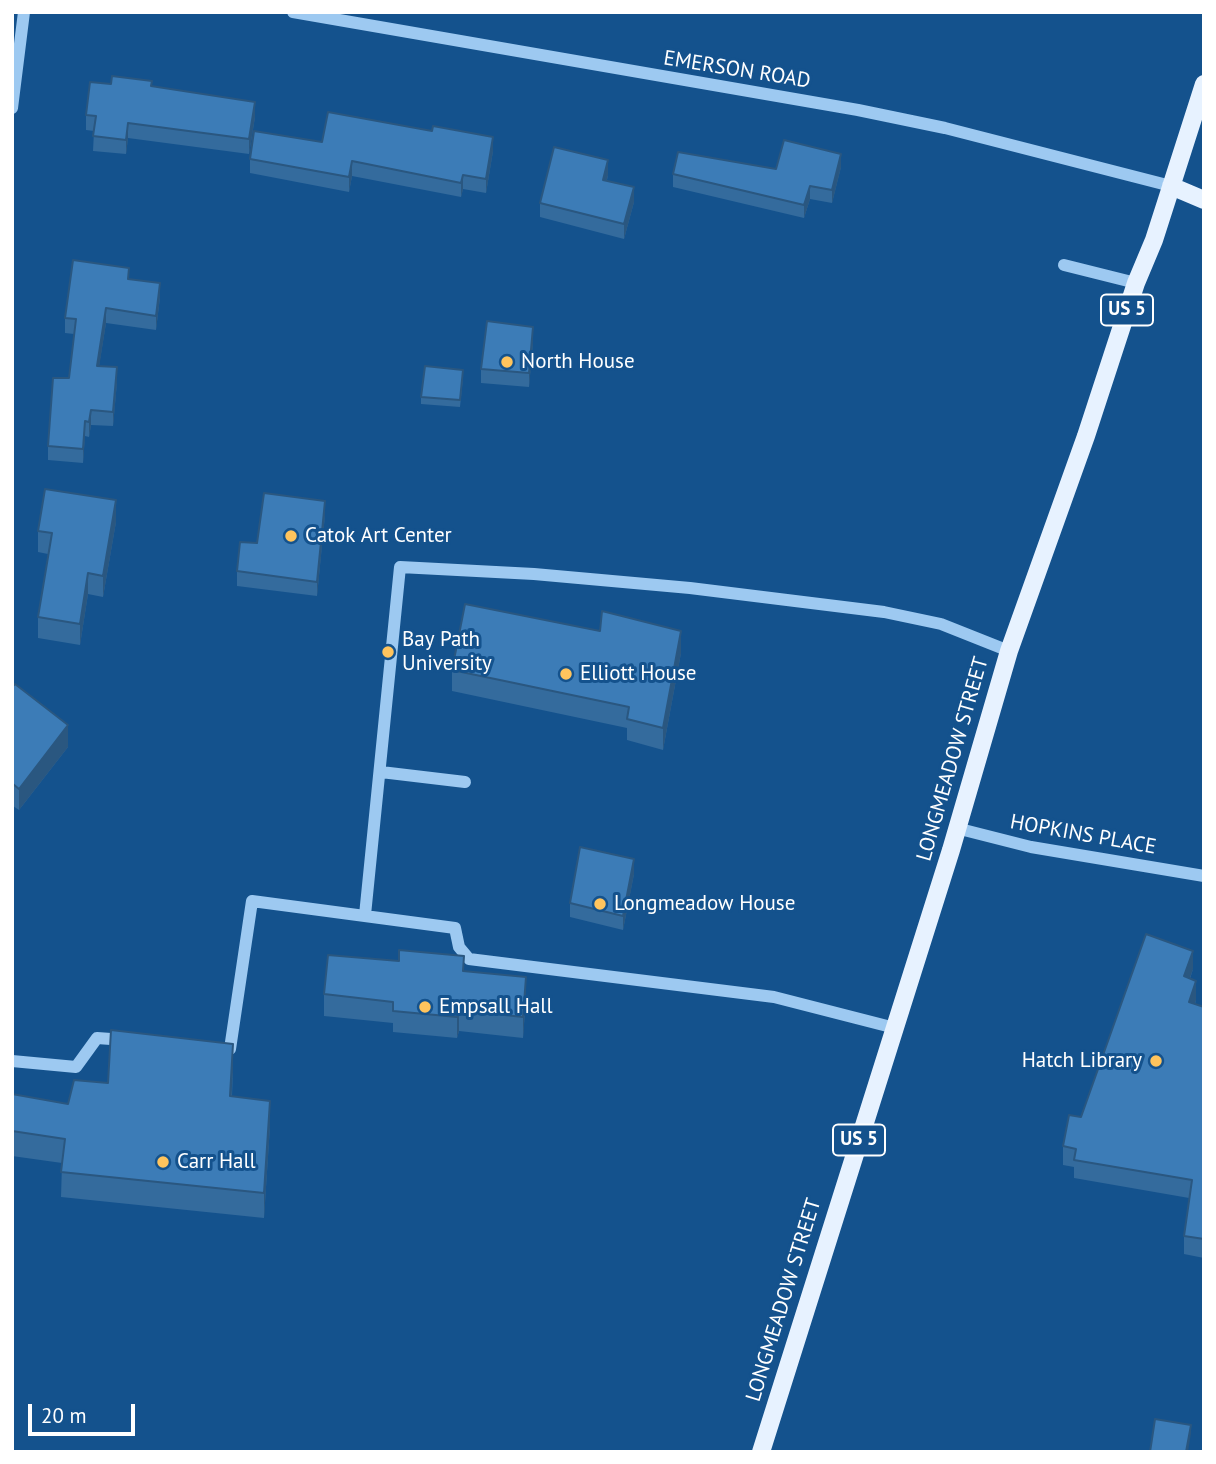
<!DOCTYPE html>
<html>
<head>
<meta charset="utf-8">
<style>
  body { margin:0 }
  #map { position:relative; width:1216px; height:1464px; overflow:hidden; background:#14528d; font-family:"PT Sans",sans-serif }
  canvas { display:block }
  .frame { position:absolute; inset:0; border:14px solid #fff; pointer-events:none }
  .scale { position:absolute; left:28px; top:1404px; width:107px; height:32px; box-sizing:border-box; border:4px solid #fff; border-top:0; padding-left:9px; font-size:21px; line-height:24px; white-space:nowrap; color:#fff; -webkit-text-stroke:5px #14528d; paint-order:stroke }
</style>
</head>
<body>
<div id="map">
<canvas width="1216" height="1464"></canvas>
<div class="frame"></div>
<div class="scale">20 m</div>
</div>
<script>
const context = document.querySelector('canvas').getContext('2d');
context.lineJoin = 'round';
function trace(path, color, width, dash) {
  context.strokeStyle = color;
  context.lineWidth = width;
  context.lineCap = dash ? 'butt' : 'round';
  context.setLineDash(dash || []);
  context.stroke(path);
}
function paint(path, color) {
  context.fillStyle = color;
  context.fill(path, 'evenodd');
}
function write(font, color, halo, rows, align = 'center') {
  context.font = font + ' "PT Sans",sans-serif';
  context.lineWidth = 6;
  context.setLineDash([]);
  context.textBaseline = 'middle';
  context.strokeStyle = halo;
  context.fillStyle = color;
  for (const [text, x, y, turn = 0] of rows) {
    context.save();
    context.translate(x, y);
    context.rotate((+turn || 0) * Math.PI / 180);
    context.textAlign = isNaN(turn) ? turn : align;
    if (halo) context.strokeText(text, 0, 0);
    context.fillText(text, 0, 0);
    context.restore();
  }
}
const minor = new Path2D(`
  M 293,12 L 858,110 L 945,128 L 1171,186
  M 12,108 L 24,12
  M 1064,265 L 1136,283
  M 381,772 L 465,782
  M 956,828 L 1031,847 L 1204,876
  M 365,915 L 400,567 L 534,574 L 690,588 L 884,612 L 941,624 L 1009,651
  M 220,1048 L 230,1049 L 252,901 L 455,928 L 459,947 L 469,959 L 774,997 L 895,1028
  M 12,1061 L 76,1067 L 97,1038 L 125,1040`);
const major = new Path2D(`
  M 1171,186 L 1204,200
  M 761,1452 L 951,850 L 1009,651 L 1086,436 L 1136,283 L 1154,240 L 1204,84`);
const wall = new Path2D(`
  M 111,84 L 152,86 L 255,117 L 249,154 L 128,138 L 126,154 L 93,151 L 94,131 L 86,130 L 86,115 Z
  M 322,142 L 493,151 L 486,193 L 463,189 L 461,197 L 352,176 L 349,192 L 250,173 L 250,159 Z
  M 841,167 L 832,203 L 810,199 L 804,218 L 673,187 L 673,174 Z
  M 608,175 L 607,180 L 634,202 L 624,239 L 540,217 L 540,203 Z
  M 129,279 L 160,297 L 156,330 L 106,323 L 99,366 L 117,382 L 113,426 L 91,425 L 89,437 L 85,436 L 83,463 L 48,460 L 48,446 L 69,378 L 74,334 L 65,333 L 65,318 Z
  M 533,342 L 529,387 L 481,383 L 481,369 Z
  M 463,378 L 460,407 L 421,404 L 421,397 Z
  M 325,515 L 317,596 L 237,586 L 237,571 L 257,543 Z
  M 116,522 L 103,597 L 88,594 L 80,645 L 38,638 L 38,617 L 48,554 L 38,552 L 38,531 Z
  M 681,653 L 663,750 L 627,740 L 627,728 L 452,691 L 452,670 Z
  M 12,687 L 68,747 L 19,810 L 13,806 L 12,806 Z
  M 634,874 L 623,930 L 570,917 L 570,903 Z
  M 1193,969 L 1190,979 L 1196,1000 L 1195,1004 L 1204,1007 L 1204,1258 L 1184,1254 L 1184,1236 L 1189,1198 L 1074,1178 L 1074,1167 L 1063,1165 L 1063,1146 L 1081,1117 Z
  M 464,971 L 526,998 L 523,1038 L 459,1031 L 457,1038 L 393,1032 L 393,1023 L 324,1016 L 324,994 Z
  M 233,1069 L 232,1096 L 270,1126 L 264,1218 L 61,1197 L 62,1163 L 12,1156 L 12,1094 L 68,1104 L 108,1083 Z`);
const shadedWall = new Path2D(`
  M 255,102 L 255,117 L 249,154 L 249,139 Z
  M 128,123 L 128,138 L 126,154 L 126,140 Z
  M 493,137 L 493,151 L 486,193 L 486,179 Z
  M 841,154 L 841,167 L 832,203 L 832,190 Z
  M 608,160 L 608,175 L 603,194 L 603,180 Z
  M 352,161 L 352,176 L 349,192 L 349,177 Z
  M 463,175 L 463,189 L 461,197 L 461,183 Z
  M 810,186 L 810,199 L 804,218 L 804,205 Z
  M 634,187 L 634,202 L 624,239 L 624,224 Z
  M 160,283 L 160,297 L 156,330 L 156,316 Z
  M 106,308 L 106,323 L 97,381 L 97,366 Z
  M 533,327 L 533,342 L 529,387 L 529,373 Z
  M 117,367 L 117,382 L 113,426 L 113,412 Z
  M 91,410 L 91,425 L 89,437 L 89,422 Z
  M 85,421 L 85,436 L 83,463 L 83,449 Z
  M 116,500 L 116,522 L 103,597 L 103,576 Z
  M 325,501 L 325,515 L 317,596 L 317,582 Z
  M 88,573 L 88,594 L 80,645 L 80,624 Z
  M 681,631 L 681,653 L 663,750 L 663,728 Z
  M 68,725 L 68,747 L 19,810 L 19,789 Z
  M 634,859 L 634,874 L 623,930 L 623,916 Z
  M 1193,951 L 1193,969 L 1184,995 L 1184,976 Z
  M 526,977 L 526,998 L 523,1038 L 523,1017 Z
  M 1196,981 L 1196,1000 L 1189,1020 L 1189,1002 Z
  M 459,1010 L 459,1031 L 457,1038 L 457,1017 Z
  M 233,1044 L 233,1069 L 230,1121 L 230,1096 Z
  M 270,1101 L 270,1126 L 264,1218 L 264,1193 Z
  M 1191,1425 L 1191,1433 L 1188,1452 L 1186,1452 Z`);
const building = new Path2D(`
  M 112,76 L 152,81 L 151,86 L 255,102 L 249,139 L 128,123 L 126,140 L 93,136 L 96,116 L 86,115 L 90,82 L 111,84 Z
  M 328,112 L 432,131 L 433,126 L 493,137 L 486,179 L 463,175 L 461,183 L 352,161 L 349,177 L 250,159 L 254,131 L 322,142 Z
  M 784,140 L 841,154 L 832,190 L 810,186 L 804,205 L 673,174 L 678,152 L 776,169 Z
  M 554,147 L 608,160 L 603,180 L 634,187 L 624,224 L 540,203 Z
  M 73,260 L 129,268 L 128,279 L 160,283 L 156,316 L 106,308 L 97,366 L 117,367 L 113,412 L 91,410 L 89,422 L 85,421 L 83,449 L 48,446 L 53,378 L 69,378 L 76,319 L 65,318 Z
  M 487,321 L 533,327 L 529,373 L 481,369 Z
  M 425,366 L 463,370 L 460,400 L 421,397 Z
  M 45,489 L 116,500 L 103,576 L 88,573 L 80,624 L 38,617 L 52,533 L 38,531 Z
  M 264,493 L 325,501 L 317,582 L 237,571 L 240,542 L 257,543 Z
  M 465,604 L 600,631 L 602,611 L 681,631 L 663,728 L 627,719 L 629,707 L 452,670 Z
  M 15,684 L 68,725 L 19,789 L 13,784 L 12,785 L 12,687 Z
  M 580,847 L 634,859 L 623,916 L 570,903 Z
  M 1146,934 L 1193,951 L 1184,976 L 1196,981 L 1189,1002 L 1204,1007 L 1204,1239 L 1184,1236 L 1192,1180 L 1074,1160 L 1076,1149 L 1063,1146 L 1069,1115 L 1081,1117 Z
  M 399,950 L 464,956 L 463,971 L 526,977 L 523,1017 L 459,1010 L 457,1017 L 393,1011 L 393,1002 L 324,994 L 328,955 L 399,961 Z
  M 111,1030 L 233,1044 L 230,1096 L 270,1101 L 264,1193 L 61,1172 L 65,1139 L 12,1131 L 12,1094 L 68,1104 L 74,1080 L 108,1083 Z
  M 1155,1419 L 1191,1425 L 1186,1452 L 1150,1452 Z`);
const markers = [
  [507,362,7,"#ffc45d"],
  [291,536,7,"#ffc45d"],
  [388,652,7,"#ffc45d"],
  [566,674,7,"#ffc45d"],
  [600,904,7,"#ffc45d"],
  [425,1007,7,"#ffc45d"],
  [1156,1061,7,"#ffc45d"],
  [163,1162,7,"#ffc45d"]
];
const shields = [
  [1127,310,52],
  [859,1140,52]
];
const shieldNames = [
  ["US 5",1127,310],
  ["US 5",859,1140]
];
const streetNames = [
  ["EMERSON ROAD",737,70,9],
  ["LONGMEADOW STREET",953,759,-74],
  ["HOPKINS PLACE",1083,835,10],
  ["LONGMEADOW STREET",784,1300,-73]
];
const poiNames = [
  ["North House",521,362],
  ["Catok Art Center",305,536],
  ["Bay Path",402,640],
  ["University",402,664],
  ["Elliott House",580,674],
  ["Longmeadow House",614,904],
  ["Empsall Hall",439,1007],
  ["Hatch Library",1142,1061,"right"],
  ["Carr Hall",177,1162]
];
trace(minor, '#9dc9f1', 12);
trace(major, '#e7f2ff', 18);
paint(wall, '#346b9d');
paint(shadedWall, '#2a5780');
paint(building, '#3c7cb7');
trace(building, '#2a5780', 2);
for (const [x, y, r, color] of markers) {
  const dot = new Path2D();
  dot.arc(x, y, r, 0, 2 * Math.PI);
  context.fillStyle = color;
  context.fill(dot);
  trace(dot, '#14528d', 2.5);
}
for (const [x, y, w] of shields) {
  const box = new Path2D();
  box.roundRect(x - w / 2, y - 15.5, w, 31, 5);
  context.fillStyle = '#14528d';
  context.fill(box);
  trace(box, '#fff', 2);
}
write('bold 19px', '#fff', null, shieldNames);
write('21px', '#fff', '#14528d', streetNames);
write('21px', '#fff', '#14528d', poiNames, 'left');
</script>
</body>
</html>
